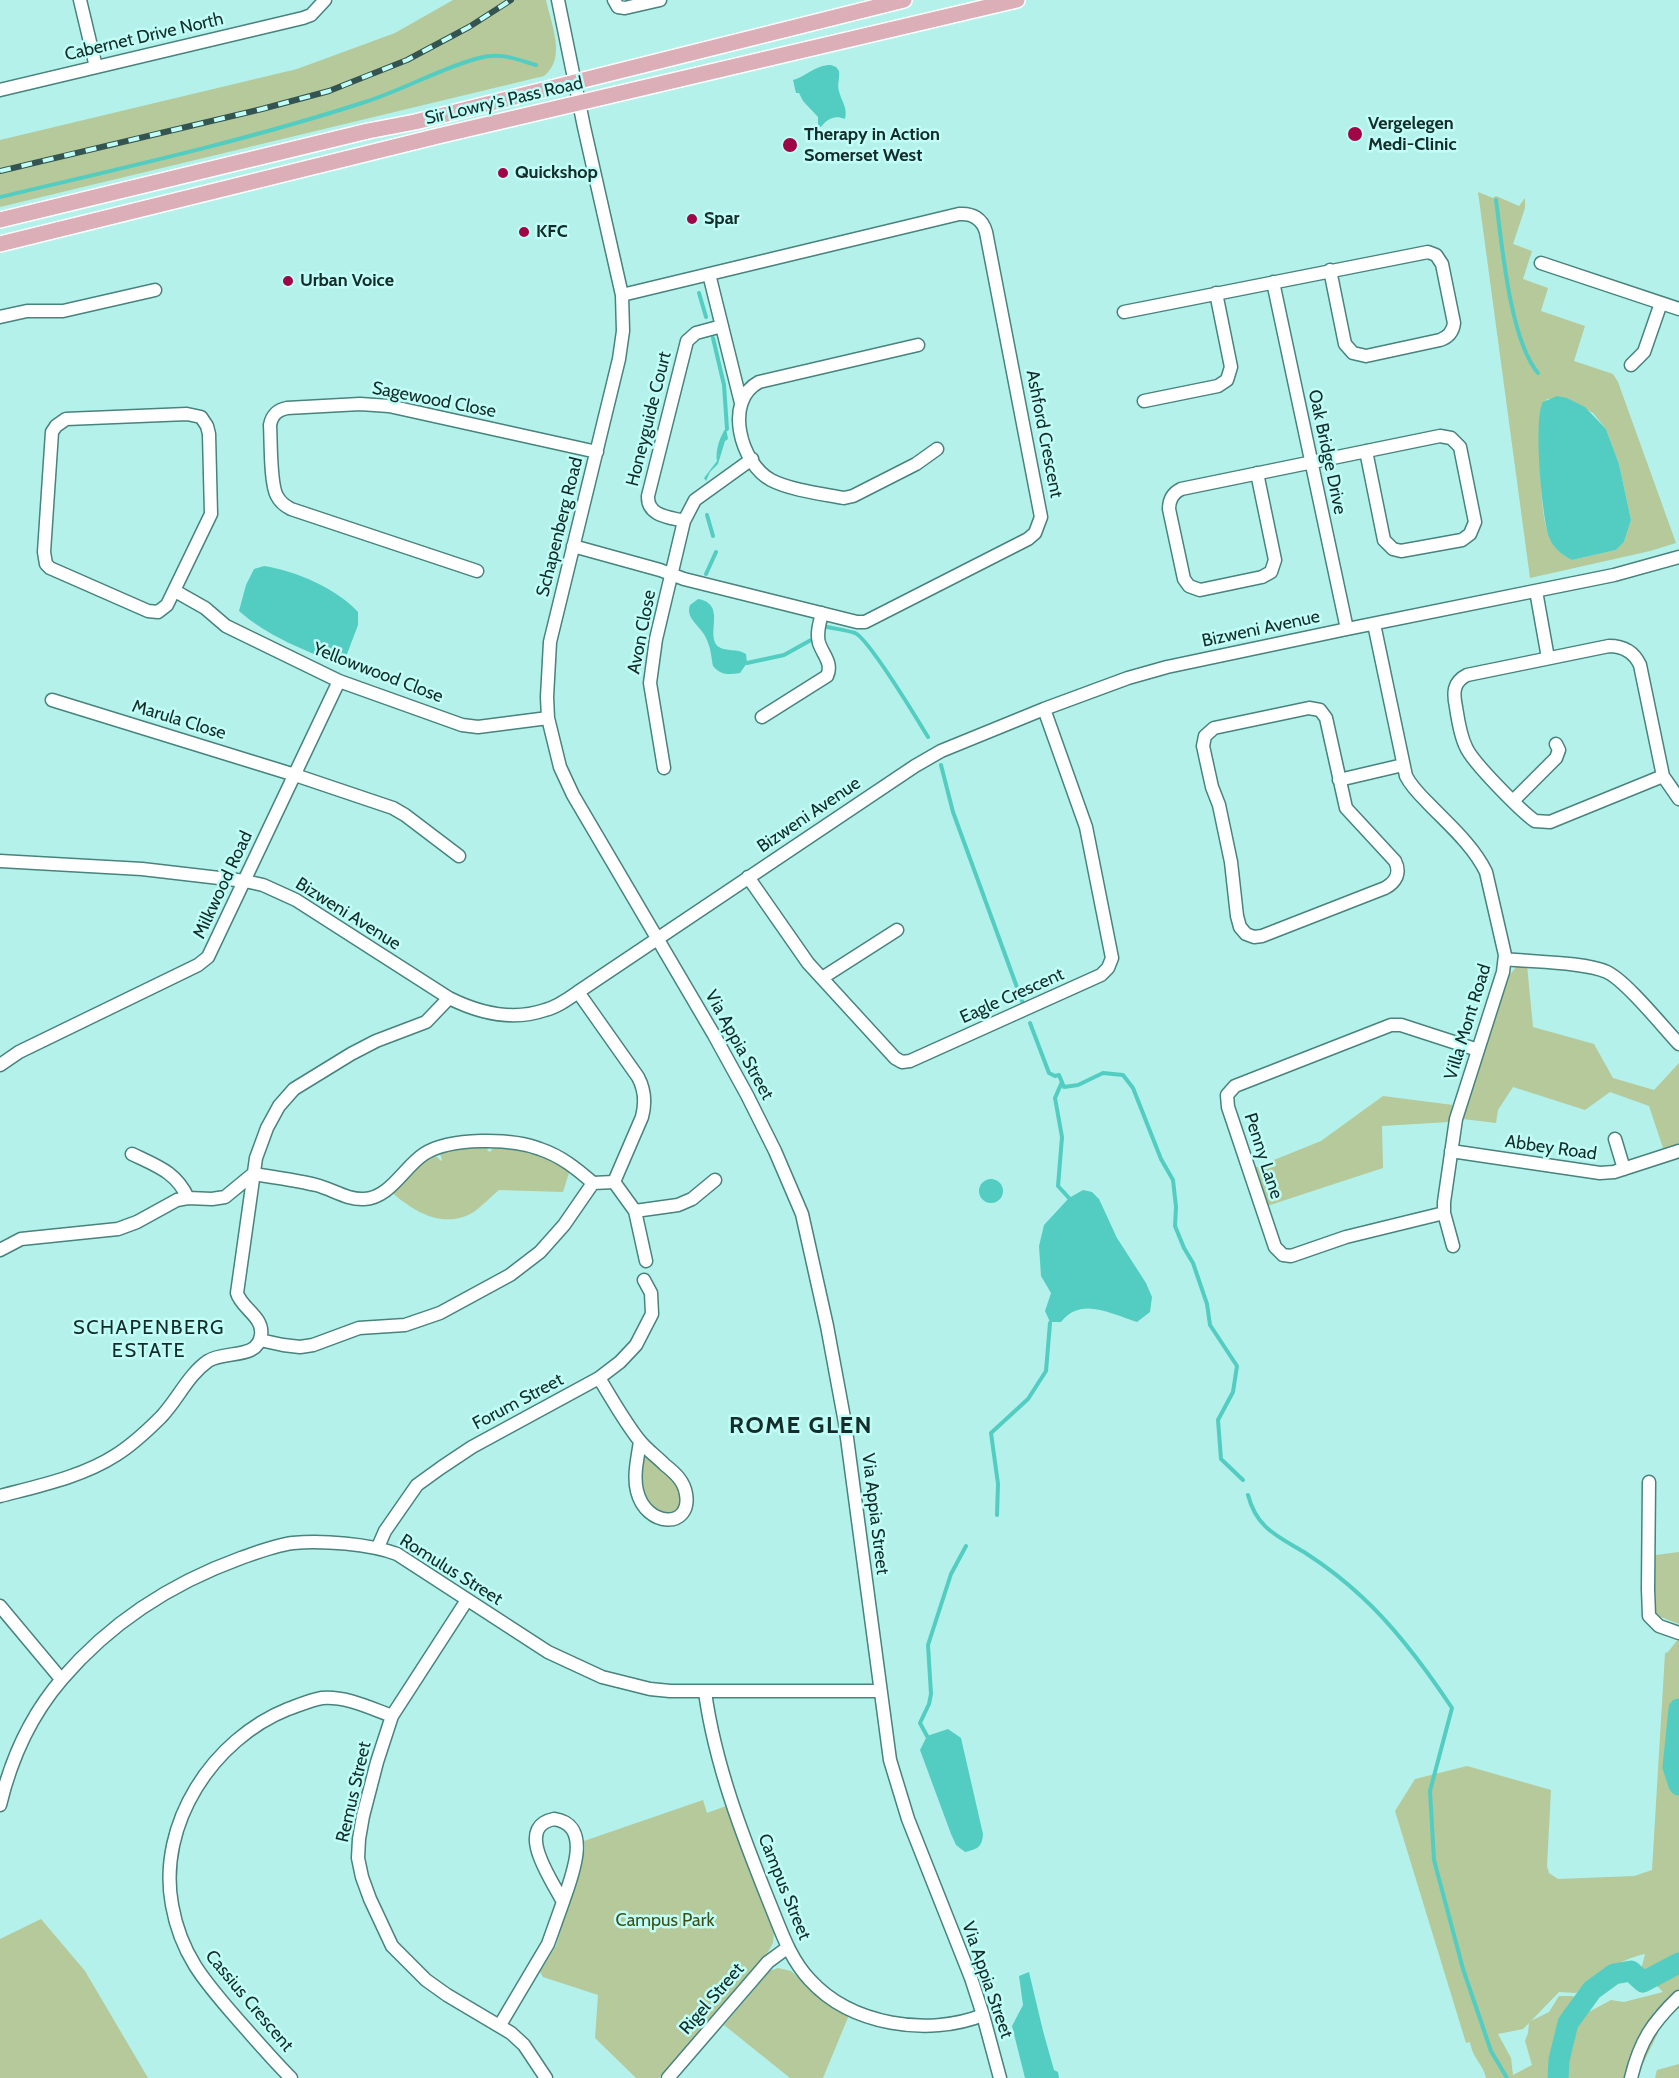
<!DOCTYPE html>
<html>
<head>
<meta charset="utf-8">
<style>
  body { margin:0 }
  canvas { display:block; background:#b3f1ea }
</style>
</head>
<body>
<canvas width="1679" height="2078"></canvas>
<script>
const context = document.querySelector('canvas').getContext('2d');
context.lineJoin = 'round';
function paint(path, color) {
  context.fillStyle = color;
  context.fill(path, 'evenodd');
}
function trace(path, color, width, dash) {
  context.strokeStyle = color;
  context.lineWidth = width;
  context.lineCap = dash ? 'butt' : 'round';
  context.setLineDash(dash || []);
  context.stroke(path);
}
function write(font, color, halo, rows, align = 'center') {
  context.font = font + ' Cabin,sans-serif';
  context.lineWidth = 5;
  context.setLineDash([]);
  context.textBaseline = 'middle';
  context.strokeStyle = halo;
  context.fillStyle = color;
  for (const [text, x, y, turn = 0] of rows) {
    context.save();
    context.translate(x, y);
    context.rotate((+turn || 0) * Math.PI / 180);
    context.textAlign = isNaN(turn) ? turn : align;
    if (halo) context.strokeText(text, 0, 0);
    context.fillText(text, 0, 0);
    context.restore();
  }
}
const green = new Path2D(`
  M 453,0 L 546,0 C 551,24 567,58 544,76 L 0,207 L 0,140 L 297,69 L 395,33 Z
  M 1478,192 L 1493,198 L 1496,196 L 1519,206 L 1525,198 L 1525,208 L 1513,244 L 1532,251 L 1523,279 L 1548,288 L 1541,311 L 1585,326 L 1574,361 L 1613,374 L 1618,382 L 1676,543 L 1650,551 L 1530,578 ZM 1567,398 L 1593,413 L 1606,429 L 1619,464 L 1631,520 L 1624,542 L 1616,550 L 1572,560 C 1563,555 1556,550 1551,541 C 1537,514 1541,439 1541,407 L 1547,399 Z
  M 1527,965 L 1533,1027 L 1594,1044 L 1613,1078 L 1654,1090 L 1679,1063 L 1679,1146 L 1664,1151 L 1649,1106 L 1610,1092 L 1585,1110 L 1513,1087 L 1498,1110 L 1496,1123 L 1463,1119 L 1508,977 L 1516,967 Z
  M 1383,1096 L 1453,1105 L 1449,1122 L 1382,1126 L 1383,1168 L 1267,1206 L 1254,1168 L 1321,1141 Z
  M 496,1144 L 515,1146 L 516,1150 L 523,1152 L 525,1149 L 569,1166 L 569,1173 L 563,1192 L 499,1190 C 489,1198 477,1212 466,1216 C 437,1227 411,1209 390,1191 L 427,1156 L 437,1157 L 441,1161 L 442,1159 L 440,1154 C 449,1141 476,1147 490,1147 L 487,1150 L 490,1152 Z
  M 645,1456 L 676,1482 L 680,1491 L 681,1506 L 673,1515 L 655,1511 L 643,1492 L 643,1459 Z
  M 1679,1552 L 1679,1624 L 1653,1614 L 1653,1578 L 1656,1555 Z
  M 1679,1638 L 1679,2009 L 1654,2011 L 1658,2033 L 1636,2078 L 1486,2078 C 1483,2063 1473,2060 1470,2042 L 1466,2043 L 1395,1811 L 1415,1779 L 1467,1766 L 1551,1790 L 1547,1866 L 1549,1873 L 1558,1879 L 1634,1876 L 1652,1870 L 1665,1653 L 1668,1652 ZM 1645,1954 L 1641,1970 L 1663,1992 L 1624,2002 L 1611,2000 L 1585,2014 L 1573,1996 L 1559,1996 L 1549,2012 L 1531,2021 L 1559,1992 L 1576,1993 C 1594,1977 1620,1959 1645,1954 ZM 1529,2023 L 1528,2033 L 1525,2041 L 1532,2065 L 1513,2075 L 1511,2058 L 1498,2034 L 1523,2029 Z
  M 703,1800 L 707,1813 L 726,1806 L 774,1933 L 773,1943 L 768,1952 L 659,2078 L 636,2078 L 595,2038 L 598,1995 L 543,1977 L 540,1972 L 556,1946 L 585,1849 L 584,1841 Z
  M 41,1919 L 85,1971 L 148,2078 L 0,2078 L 0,1939 Z
  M 778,1968 L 791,1971 L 818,1996 L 849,2015 L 823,2078 L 790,2078 L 724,2025 L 770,1971 Z
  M 1679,2064 L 1679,2078 L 1655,2078 L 1657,2070 Z`);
const water = new Path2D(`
  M 831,65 L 836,67 L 839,71 C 840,78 837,84 839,91 C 841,101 848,107 845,119 C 835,115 828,118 821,127 L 818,126 L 818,117 L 803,101 L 799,93 L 796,93 L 793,80 C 807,76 815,65 831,65 Z
  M 1557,396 L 1567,398 L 1585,407 L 1606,429 L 1619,464 L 1631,520 L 1624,542 L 1616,550 L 1572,560 C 1562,555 1553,548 1549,537 C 1542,517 1533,418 1543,402 Z
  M 726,428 L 728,439 L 725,441 L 718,464 L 710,472 L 706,481 L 704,478 L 717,461 C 715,451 720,436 726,428 Z
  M 264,566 C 296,571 336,588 358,612 L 358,625 L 344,662 L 341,665 C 306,651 267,636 239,611 L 246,585 L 254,569 Z
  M 698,599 C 728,604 704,636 719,647 C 726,652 737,648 746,654 L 747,663 L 740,673 C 729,675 720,675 713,666 C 711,656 711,648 706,638 C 701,626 685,619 690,605 Z
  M979 1191a12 12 0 1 1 24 0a12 12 0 1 1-24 0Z
  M 1083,1190 L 1092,1192 L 1099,1199 L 1117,1238 L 1146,1283 L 1152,1297 L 1150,1312 L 1137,1322 C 1111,1314 1081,1296 1061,1322 L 1050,1322 L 1045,1311 L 1051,1293 L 1041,1276 L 1039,1246 L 1044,1225 L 1069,1198 Z
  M 948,1729 L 961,1738 L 983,1834 C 982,1847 978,1849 965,1852 L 956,1845 L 951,1834 L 920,1750 L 927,1736 Z
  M 1029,1972 L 1043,2031 L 1054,2070 L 1058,2072 L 1059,2078 L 1025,2078 L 1012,2026 L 1023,2005 L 1019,1976 Z`);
const stream = new Path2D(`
  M 0,197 C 122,168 245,141 365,102 C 403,90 441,68 479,58 C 500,52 516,59 536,65
  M 1496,200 C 1502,245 1510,340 1538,373
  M 699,293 L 706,317
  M 713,338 L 724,385 L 727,429
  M 707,515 L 713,536
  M 706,574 L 716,552
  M 827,627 C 836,629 846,630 855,633 C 869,639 917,719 928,737
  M 747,663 L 784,655 L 811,640
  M 941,765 L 953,812 L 1022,1001
  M 1030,1023 L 1049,1073 L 1055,1076 L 1059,1075 L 1064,1087 L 1078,1085 L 1103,1073 L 1123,1075 L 1133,1088 L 1161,1159 L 1173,1180 L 1176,1207 L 1175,1226 L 1184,1248 L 1193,1263 L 1207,1304 L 1210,1325 L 1237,1366 L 1233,1392 L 1218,1420 L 1221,1459 L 1243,1480
  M 1062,1082 L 1055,1098 L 1062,1137 L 1058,1186 L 1069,1198
  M 1248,1495 C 1257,1530 1280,1537 1307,1554 C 1327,1567 1345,1581 1362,1597 C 1396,1628 1426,1669 1452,1708 L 1430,1791 L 1434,1860 L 1463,1969 L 1491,2051 L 1507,2078
  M 997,1515 L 998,1484 L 991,1433 L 1028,1399 L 1046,1371 L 1050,1323
  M 927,1736 L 920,1723 L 929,1704 L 931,1694 L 928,1645 L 951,1574 L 966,1546`);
const river = new Path2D(`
  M 1679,1709 L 1673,1767 L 1679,1785
  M 1558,2078 L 1559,2060 L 1568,2023 L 1592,1990 L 1614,1974 L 1631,1971 L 1643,1982 L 1679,1963`);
const minor = new Path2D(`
  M 80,0 L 96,67
  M 558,0 L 584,127 L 622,295 L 623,331 L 619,359 L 550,642 L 547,697 L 548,718 L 560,767 L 573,795 L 714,1035 L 747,1095 L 775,1151 L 802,1214 L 827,1326 L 845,1423 L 890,1760 L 908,1819 L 971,1978 L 983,2015 L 1000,2078
  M 614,0 L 618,7 L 625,8 L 660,0
  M 0,90 L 303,18 L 311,15 L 325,0
  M 1541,263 L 1679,309
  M 709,274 L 741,403
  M 1273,282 L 1347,629
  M 1124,312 L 1428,252 L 1436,255 L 1442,264 L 1454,323 C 1453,331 1449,337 1440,340 L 1366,356 L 1353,353 L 1345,344 L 1330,270
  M 0,317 L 27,311 L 63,311 L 155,290
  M 918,345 L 759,382 C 723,401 741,464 771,480 C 790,490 823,494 844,498 L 853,496 L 916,464 L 937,449
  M 1631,365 L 1644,352 L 1661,303
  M 1144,401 L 1218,386 L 1227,380 L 1231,367 L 1216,293
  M 187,414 L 201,417 L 207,426 L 209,434 L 211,514 L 167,605 L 158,612 L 148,611 L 50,568 L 46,564 L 44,552 L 52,432 L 56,426 L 66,419 Z
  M 1257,473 L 1275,560 L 1271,572 L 1262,577 L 1200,590 L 1189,586 L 1184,579 L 1169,509 C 1169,499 1173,493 1181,489 C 1268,471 1354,453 1440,436 L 1451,438 L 1460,447 L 1475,522 L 1470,534 L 1462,540 L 1401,551 L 1393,549 L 1384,540 L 1366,451
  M 684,521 C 669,517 647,516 648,496 L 687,341 L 696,333 L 722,326
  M 573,546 L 660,570 L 684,579 L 857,622 L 865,622 L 1028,539 L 1035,533 L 1041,517 L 986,232 C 982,218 972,213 959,214 L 622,295
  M 477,571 L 291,509 C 285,506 280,502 277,496 C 270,484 271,441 270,425 C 272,415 277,410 287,408 L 360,404 L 389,406 L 597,452
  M 175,591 L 205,608 L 226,626 L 339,681 L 462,725 L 478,727 L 548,718
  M 1536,591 L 1548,658
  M 1374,624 L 1406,776 C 1411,786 1419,794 1427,802 C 1447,823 1473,845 1486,872 L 1505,955 L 1503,972 L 1456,1119 L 1444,1202 L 1444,1213 L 1453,1246
  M 52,700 L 295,775 L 393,808 L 405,815 L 459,856
  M 1309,708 L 1320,710 L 1326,718 L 1346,808 L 1395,861 C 1401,873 1396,882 1385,888 L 1262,936 L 1254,937 L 1246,934 L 1240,927 L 1237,916 L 1231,862 L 1219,805 L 1212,787 L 1203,746 L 1205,736 L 1214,728 Z
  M 762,717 L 827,676 C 833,663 823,655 819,643 C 816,633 820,622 822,613
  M 664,768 L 650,683 L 656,639 L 684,521 L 695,500 L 752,459
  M 1663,776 L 1550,822 L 1535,821 C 1522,812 1472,762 1466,747 C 1460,735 1458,720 1456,707 C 1453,693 1453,682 1467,675 L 1609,646 C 1624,646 1634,652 1640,665 L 1663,776 L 1679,799
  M 1339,780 L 1403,765
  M 1514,800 L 1556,758 L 1559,750 L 1556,744
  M 0,861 L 142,869 L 245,881 L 263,885 L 296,900 L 449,998 C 479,1013 513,1021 545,1010 C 557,1007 568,999 578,992 L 915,766 L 941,751 L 1044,709 L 1128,678 L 1167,667 L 1347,629 L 1614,575 L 1679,557
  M 748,877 L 808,963 L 895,1058 L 902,1062 L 910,1061 L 1101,975 L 1108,968 L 1112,958 L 1086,827 L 1044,709
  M 1505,959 C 1531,962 1585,962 1607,972 C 1626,981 1663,1027 1679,1044
  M 822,978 L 897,930
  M 578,992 L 638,1077 C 645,1090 646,1102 642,1117 L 614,1182
  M 0,1065 L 19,1052 L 198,965 L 208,957 L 339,681
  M 1615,1139 L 1624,1169
  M 1451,1151 L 1600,1173 L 1614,1172 L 1679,1151
  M 132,1154 C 157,1166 176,1172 188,1198
  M 253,1174 C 274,1177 295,1180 316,1185 C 332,1189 347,1200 364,1199 C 390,1198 404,1167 424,1154 C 450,1137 512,1138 540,1149 C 561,1156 577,1169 593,1183
  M 593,1183 L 614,1182 L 635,1211 L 646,1261
  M 635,1211 L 678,1205 L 692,1199 L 715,1180
  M 1444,1213 L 1346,1237 L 1291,1256 L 1283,1255 L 1275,1247 L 1228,1107 L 1227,1095 L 1235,1086 L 1391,1025 L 1401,1025 L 1478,1050
  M 0,1250 L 21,1239 L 118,1229 L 137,1222 L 177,1200 L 188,1198 L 212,1199 L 225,1197 L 253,1174
  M 260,1340 L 283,1345 L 300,1347 L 313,1345 L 359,1328 L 405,1325 L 440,1313 L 510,1275 L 540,1252 L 564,1225 L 593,1183
  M 599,1378 C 612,1399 624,1421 639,1440 C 646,1449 657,1457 665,1465 C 675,1473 684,1481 686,1494 C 692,1529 646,1528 637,1491 C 633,1475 638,1457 640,1441
  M 1649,1482 L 1648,1589 L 1649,1616 L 1659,1626 L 1679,1633
  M 0,1496 C 38,1486 82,1477 116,1455 C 132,1445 148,1430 161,1417 C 178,1399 188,1375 208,1361 C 225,1350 258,1360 261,1335 C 264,1317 241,1308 237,1293 L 256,1158 L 267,1128 L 279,1106 L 294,1089 L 351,1054 L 376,1041 L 426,1022 L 449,998
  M 378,1547 L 385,1531 L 417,1485 L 442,1467 L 472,1447 L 599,1378 L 620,1362 L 636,1345 L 652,1314 L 651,1293 L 644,1280
  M 467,1600 L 392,1716 L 377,1762 L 363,1816 L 359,1839 L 358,1858 L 362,1877 L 370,1899 L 392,1946 L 426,1980 L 447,1995 L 511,2033 L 524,2045 L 546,2078
  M 0,1606 L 61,1679
  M 705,1692 C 715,1765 743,1837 770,1904 C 781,1931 790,1959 810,1980 C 851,2025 928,2037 983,2015
  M 0,1805 C 11,1759 31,1715 62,1679 C 110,1623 172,1583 241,1558 C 258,1552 276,1545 293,1543 C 322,1540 370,1544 397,1554 L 548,1652 L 602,1677 L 650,1689 L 670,1691 L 880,1691
  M 554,1819 C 594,1825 571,1878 563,1902 C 553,1882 513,1827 554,1819 Z
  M 500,2025 L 548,1944 L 563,1902
  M 291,2078 C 273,2060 256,2040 239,2021 C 206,1983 181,1956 172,1905 C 157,1824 213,1739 288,1709 C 299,1705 311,1700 322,1698 C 346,1696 370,1708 392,1716
  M 668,2078 L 768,1962 L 787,1948
  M 1631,2078 C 1640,2041 1652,2023 1679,1997`);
const major = new Path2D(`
  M 0,220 L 368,131 L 415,122 L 904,0
  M 0,244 L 438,136 L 1017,0`);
const rail = new Path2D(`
  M 0,171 L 262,109 L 329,91 L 407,60 L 469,27 L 511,0`);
const markers = [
  [1355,134,8,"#a00545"],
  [790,145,8,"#a00545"],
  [503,173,6,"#a00545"],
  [692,219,6,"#a00545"],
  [524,232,6,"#a00545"],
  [288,281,6,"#a00545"]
];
const streetNames = [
  ["Cabernet Drive North",144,37,-13],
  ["Sir Lowry's Pass Road",504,101,-13],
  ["Sagewood Close",434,400,11],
  ["Honeyguide Court",649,419,-76],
  ["Ashford Crescent",1044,434,79],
  ["Oak Bridge Drive",1327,452,78],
  ["Schapenberg Road",560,527,-76],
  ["Bizweni Avenue",1261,629,-12],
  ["Avon Close",642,632,-79],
  ["Yellowwood Close",378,673,21],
  ["Marula Close",179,720,17],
  ["Bizweni Avenue",809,815,-34],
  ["Milkwood Road",223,885,-65],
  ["Bizweni Avenue",348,914,32],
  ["Eagle Crescent",1012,996,-24],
  ["Villa Mont Road",1468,1022,-73],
  ["Via Appia Street",739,1045,61],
  ["Abbey Road",1551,1148,8],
  ["Penny Lane",1263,1156,72],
  ["Forum Street",518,1402,-28],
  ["Via Appia Street",875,1514,83],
  ["Romulus Street",451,1570,32],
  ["Remus Street",354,1792,-77],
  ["Campus Street",784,1887,68],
  ["Via Appia Street",987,1980,71],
  ["Rigel Street",712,1999,-49],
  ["Cassius Crescent",249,2001,50]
];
const poiNames = [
  ["Vergelegen",1368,124],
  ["Medi-Clinic",1368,145],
  ["Therapy in Action",804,135],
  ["Somerset West",804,156],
  ["Quickshop",515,173],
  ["Spar",704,219],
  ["KFC",536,232],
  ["Urban Voice",300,281]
];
const parkNames = [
  ["Campus Park",665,1921]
];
const neighbourhoodNames = [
  ["SCHAPENBERG",149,1328],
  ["ESTATE",149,1351]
];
const districtNames = [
  ["ROME GLEN",801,1426]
];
paint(green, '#b5c99b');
paint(water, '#53cdc2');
trace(stream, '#53cdc2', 4);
trace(river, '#53cdc2', 21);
trace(minor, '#48837d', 15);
trace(major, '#fff', 18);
trace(minor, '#fff', 12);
trace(major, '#dcafb8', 15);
trace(rail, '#335450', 6);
trace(rail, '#c0fef7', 4, [11]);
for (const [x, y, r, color] of markers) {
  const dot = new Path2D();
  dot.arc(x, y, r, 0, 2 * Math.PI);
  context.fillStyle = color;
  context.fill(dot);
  trace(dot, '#c0fef7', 2);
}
write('18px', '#142d2a', '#c0fef7', streetNames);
write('bold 18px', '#142d2a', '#c0fef7', poiNames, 'left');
write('18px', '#3b5018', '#c0fef7', parkNames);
context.letterSpacing = '1.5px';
write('20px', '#142d2a', '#c0fef7', neighbourhoodNames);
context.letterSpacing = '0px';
context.letterSpacing = '1.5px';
write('bold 24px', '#142d2a', '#c0fef7', districtNames);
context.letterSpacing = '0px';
</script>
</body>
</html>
